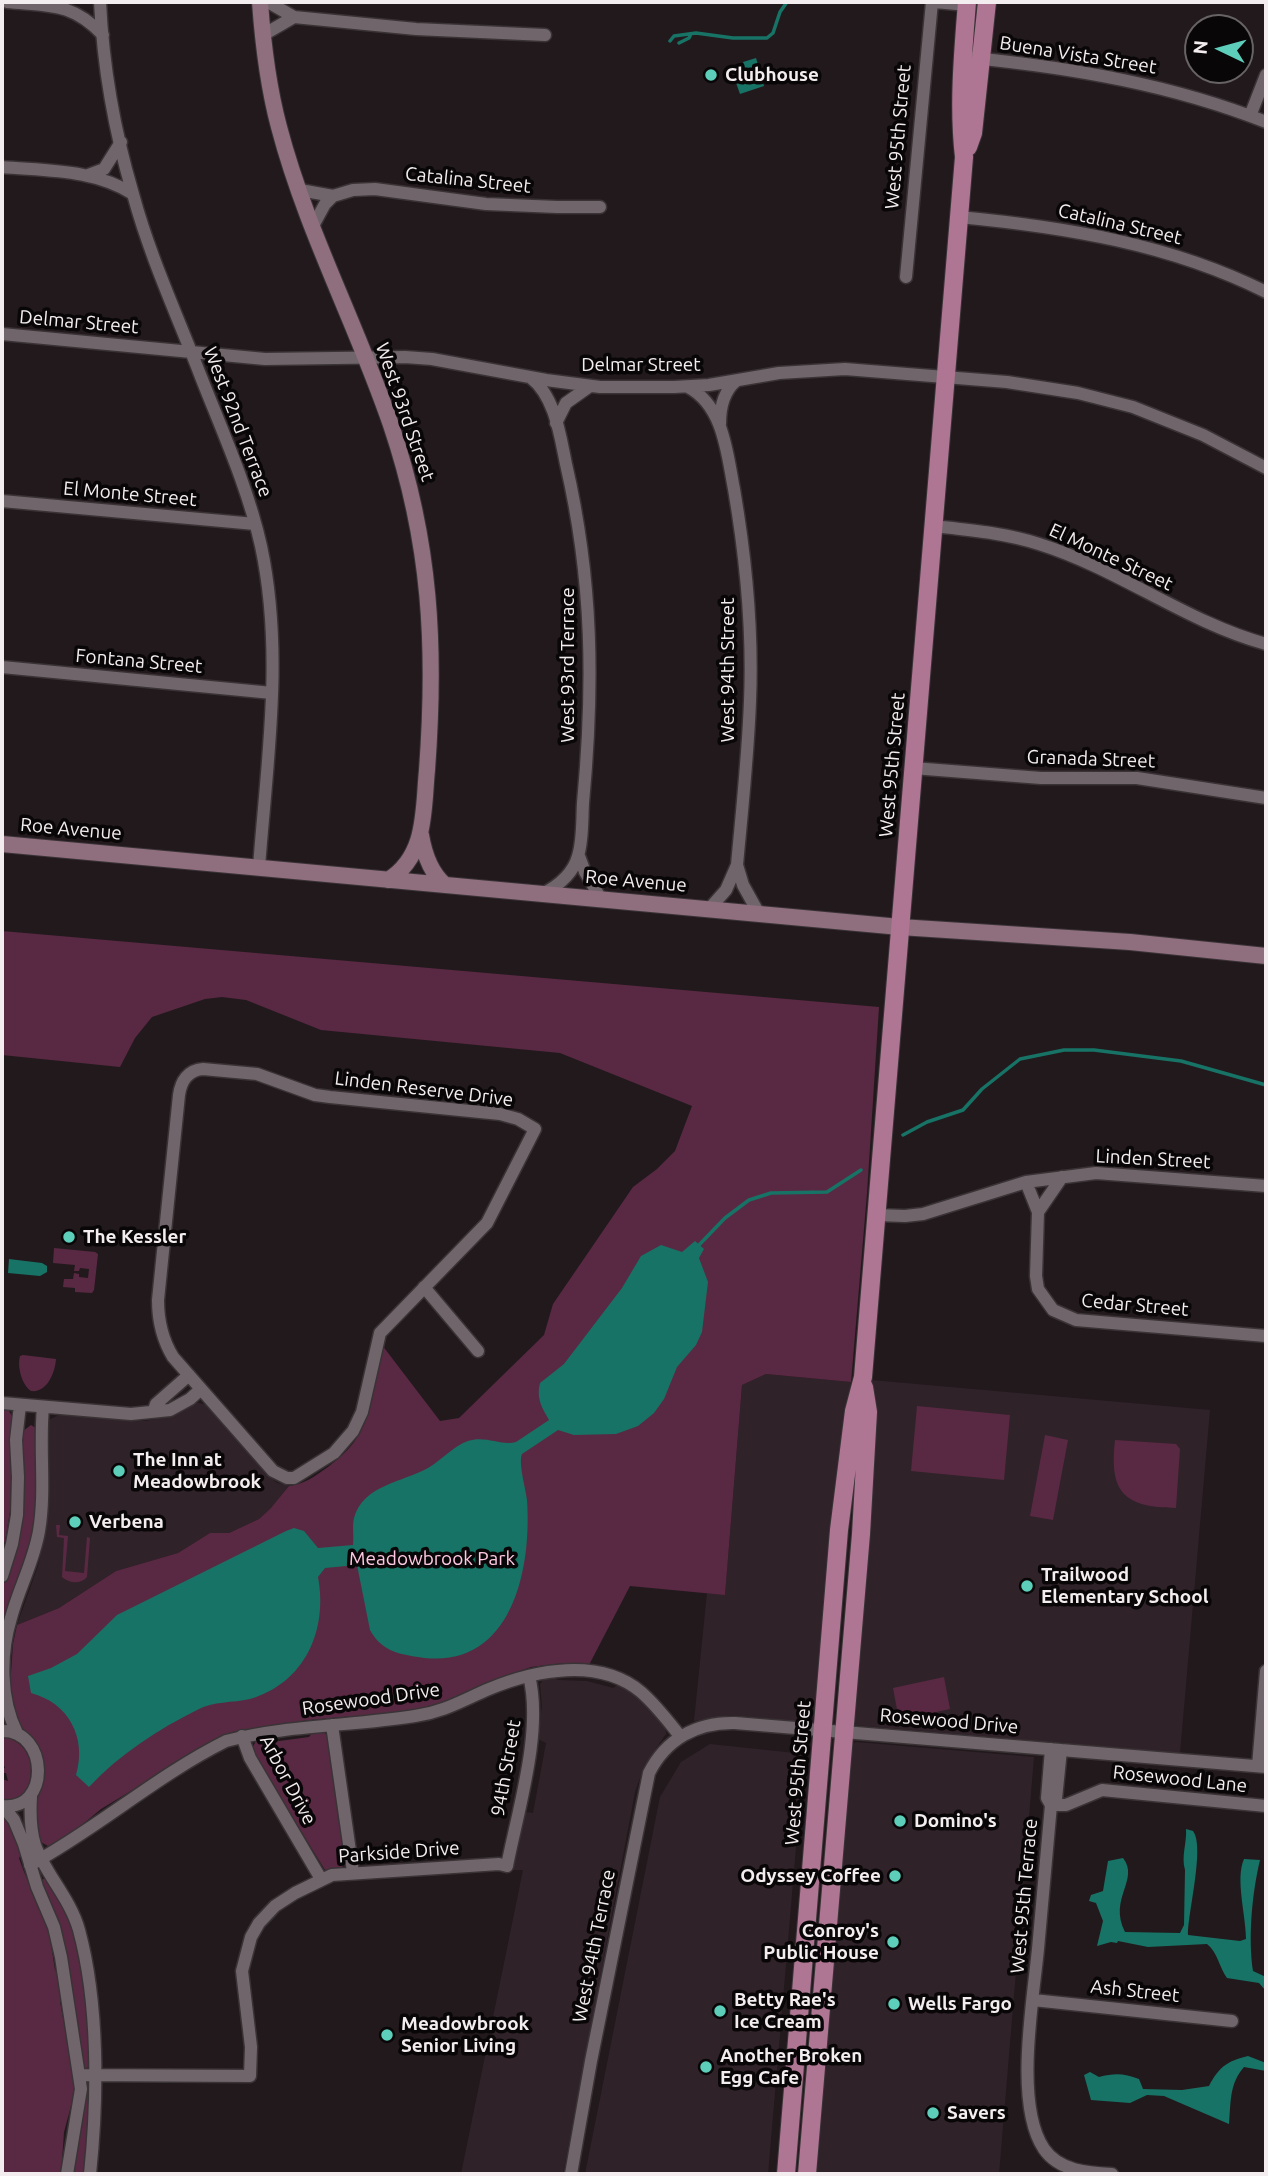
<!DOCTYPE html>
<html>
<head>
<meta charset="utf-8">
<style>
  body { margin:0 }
  #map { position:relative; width:1268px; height:2176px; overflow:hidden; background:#22191d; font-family:Ubuntu,sans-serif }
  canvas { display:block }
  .frame { position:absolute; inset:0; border:4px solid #f4edf0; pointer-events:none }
  .north { position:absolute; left:1184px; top:14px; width:70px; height:70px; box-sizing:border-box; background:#090607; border:2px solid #676264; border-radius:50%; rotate:275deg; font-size:19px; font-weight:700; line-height:28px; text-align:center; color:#f4edf0 }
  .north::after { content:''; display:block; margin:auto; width:24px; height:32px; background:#5cceba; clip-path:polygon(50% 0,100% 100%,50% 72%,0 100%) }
</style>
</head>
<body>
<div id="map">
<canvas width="1268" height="2176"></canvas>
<div class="frame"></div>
<div class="north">N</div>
</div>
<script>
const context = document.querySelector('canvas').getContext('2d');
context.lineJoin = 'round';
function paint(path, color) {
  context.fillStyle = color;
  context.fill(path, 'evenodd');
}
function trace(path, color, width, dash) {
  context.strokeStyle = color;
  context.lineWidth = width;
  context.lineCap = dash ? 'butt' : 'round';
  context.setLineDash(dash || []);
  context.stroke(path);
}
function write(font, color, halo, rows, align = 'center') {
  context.font = font + ' Ubuntu,sans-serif';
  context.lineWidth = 7;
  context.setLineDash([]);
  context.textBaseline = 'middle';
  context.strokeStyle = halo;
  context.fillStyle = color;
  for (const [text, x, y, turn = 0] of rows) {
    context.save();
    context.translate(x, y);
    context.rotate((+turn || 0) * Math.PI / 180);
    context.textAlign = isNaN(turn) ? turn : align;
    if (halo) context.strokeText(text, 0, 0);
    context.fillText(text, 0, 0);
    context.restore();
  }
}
const built = new Path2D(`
  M 766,1374 L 851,1382 L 816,1715 L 809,1720 L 800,1722 L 732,1715 L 694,1721 L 707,1593 L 725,1594 L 742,1385 Z
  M 871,1380 L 1210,1410 L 1180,1753 L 853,1725 Z
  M 195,1402 L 207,1405 L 271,1478 L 277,1483 L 289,1486 L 270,1509 L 259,1519 L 229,1533 L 210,1533 L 178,1553 L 116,1571 L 59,1608 L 17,1625 L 38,1566 L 45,1536 L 49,1420 L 59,1415 L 146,1421 L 171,1415 Z
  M 554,1677 L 558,1680 L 587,1681 L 613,1688 L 618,1685 L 632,1691 L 665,1725 L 666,1734 L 645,1764 L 635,1792 L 563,2174 L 461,2174 L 523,1870 L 512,1870 L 524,1812 L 533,1813 L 546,1743 L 538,1739 L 542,1706 L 540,1684 L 544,1679 Z
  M 856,1742 L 1034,1757 L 999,2174 L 816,2174 L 827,2046 L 826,2017 L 850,1745 Z
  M 710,1744 L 804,1754 L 768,2174 L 585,2174 L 660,1797 L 681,1762 Z`);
const green = new Path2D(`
  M 2,931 L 879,1007 L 867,1193 L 851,1382 L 766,1374 L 742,1385 L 725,1595 L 630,1586 L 589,1665 L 564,1663 L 531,1667 L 503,1677 L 454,1702 L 414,1711 L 309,1720 L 232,1732 L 215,1740 L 101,1809 L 66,1838 L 48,1846 L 39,1841 L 36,1836 L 36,1798 L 40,1788 L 32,1741 L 15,1718 L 10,1687 L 13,1644 L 17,1625 L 59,1608 L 116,1571 L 178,1553 L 210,1533 L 229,1533 L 259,1519 L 270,1509 L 289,1486 C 305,1484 315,1476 328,1467 C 379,1430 367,1398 382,1345 L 440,1421 L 459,1418 L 544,1335 L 553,1304 L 633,1187 L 657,1169 L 675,1151 L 692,1106 L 560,1053 L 321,1030 L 246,1000 L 222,997 L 205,999 L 152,1017 L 135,1038 L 120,1067 L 2,1055 Z
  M 54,1248 L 95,1252 L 98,1254 L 94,1290 L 92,1293 L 75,1292 L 75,1288 L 63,1287 L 64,1279 L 73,1279 L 74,1273 L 79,1274 L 79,1277 L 88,1278 L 89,1269 L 80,1268 L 79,1271 L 74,1271 L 75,1265 L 53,1263 Z
  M 23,1355 L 56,1359 C 55,1373 47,1393 31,1391 C 22,1385 17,1367 20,1356 Z
  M 917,1406 L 1010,1415 L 1004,1480 L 911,1471 Z
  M 2,1409 L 9,1411 L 13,1418 L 14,1480 L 11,1484 L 10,1511 L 5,1542 L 2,1544 Z
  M 31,1425 L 36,1428 L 37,1498 L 34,1529 L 2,1646 L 2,1590 L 5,1578 L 23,1431 Z
  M 1045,1435 L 1068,1440 L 1053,1520 L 1030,1516 Z
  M 1115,1440 L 1176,1444 L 1180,1449 L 1176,1508 C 1124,1507 1109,1493 1115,1440 Z
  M 56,1525 L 60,1525 L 59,1535 L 68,1536 L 65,1571 L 84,1573 L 87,1537 L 90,1538 L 87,1577 C 80,1585 69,1583 62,1577 L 64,1538 L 57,1537 Z
  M 944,1677 L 950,1709 L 899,1720 L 893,1688 Z
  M 322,1731 L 327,1735 L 346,1863 L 342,1867 L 325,1870 L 251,1750 L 256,1741 L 265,1740 L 272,1742 L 309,1737 L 312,1733 Z
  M 2,1735 C 33,1745 37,1769 24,1797 L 9,1802 L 2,1799 L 2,1779 L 8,1781 L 6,1773 L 2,1773 L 2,1769 L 5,1768 L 2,1760 Z
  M 2,1813 L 11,1823 L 22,1853 L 19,1858 C 25,1878 36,1895 43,1915 C 50,1932 52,1951 55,1970 L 58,1972 L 62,1999 L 60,2002 L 76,2087 L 64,2132 L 61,2174 L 2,2174 Z
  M 46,1878 L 73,1922 L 88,2004 L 89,2066 L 86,2069 L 84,2068 L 42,1888 L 41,1880 Z
  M 86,2092 L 89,2092 L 90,2098 L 86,2167 L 84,2174 L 74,2174 L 75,2154 Z`);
const water = new Path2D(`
  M 756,58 L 764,86 L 740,94 L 735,80 L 747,76 L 743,62 Z
  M 695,1241 L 704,1249 L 699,1258 L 708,1282 L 702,1332 L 696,1345 L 677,1367 L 664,1399 L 654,1413 L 638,1426 L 616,1434 L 574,1435 L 558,1430 L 522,1454 C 518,1463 526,1489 527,1500 C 532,1571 511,1672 418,1657 C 397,1654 381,1650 370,1630 L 357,1565 L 325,1568 L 318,1577 C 328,1630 305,1683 250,1699 C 232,1703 214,1701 197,1710 C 157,1730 120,1754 89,1787 L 76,1775 C 87,1738 69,1703 31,1693 L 28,1676 L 51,1668 L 77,1654 L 117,1615 L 286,1531 L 294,1528 L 304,1531 L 318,1548 L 353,1545 C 354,1536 352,1526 354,1518 C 363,1485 403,1482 428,1468 C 442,1460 453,1446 468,1441 C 485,1435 501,1446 516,1442 L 549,1420 C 542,1408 536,1398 540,1383 L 564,1364 L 622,1288 L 641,1256 L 661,1245 L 682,1252 Z
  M 9,1259 L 42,1263 L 47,1266 L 47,1272 L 40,1276 L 8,1273 Z
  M 1186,1829 L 1193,1831 C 1205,1847 1188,1911 1188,1935 L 1240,1941 L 1246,1939 C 1246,1915 1235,1879 1244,1859 L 1260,1860 C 1252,1893 1248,1938 1253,1971 L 1266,1977 L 1266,1991 L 1259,1983 L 1227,1978 C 1219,1967 1218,1953 1207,1944 L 1148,1947 L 1118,1941 L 1117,1943 L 1111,1942 L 1097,1946 L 1103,1921 L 1096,1903 L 1089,1901 L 1091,1895 L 1103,1891 L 1108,1861 L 1123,1858 C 1140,1880 1108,1898 1125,1932 L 1180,1933 L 1184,1925 L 1185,1870 C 1181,1856 1187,1843 1186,1829 Z
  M 1248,2056 L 1266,2063 L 1266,2071 L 1244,2067 C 1229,2084 1231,2103 1229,2124 L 1164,2096 L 1147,2095 L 1130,2103 L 1091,2100 L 1084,2075 L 1090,2072 L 1099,2077 C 1114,2073 1124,2073 1139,2079 L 1143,2089 L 1182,2090 L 1209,2086 C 1219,2067 1227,2061 1248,2056 Z`);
const stream = new Path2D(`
  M 670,41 L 674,36 L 696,33 L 733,38 L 767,38 L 773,33 L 780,12 L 787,2
  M 679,43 L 689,38 L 691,34
  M 903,1135 L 927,1122 L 963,1110 L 982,1089 L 1020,1059 L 1064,1050 L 1094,1050 L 1181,1061 L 1266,1085
  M 699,1245 L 725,1218 L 749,1200 L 771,1193 L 827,1192 L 861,1170`);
const street = new Path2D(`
  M 7,2 C 49,6 72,2 103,35
  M 100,2 C 103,65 115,133 133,194 C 150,257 178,317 201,377 C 223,433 248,488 261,546 C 284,653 267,760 259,867
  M 268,2 L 294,17 L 416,29 L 545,35
  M 935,2 L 967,5
  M 263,35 L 294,17
  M 973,58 C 1074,68 1172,85 1266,122
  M 1250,116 L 1266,75
  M 2,167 C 46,171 94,169 133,194
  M 88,175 L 104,169 L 121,142
  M 300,190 L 333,196 L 353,190 L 375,189 L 486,204 L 557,207 L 600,207
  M 959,217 C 1065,227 1170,244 1266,292
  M 313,226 L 325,204 L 333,196
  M 906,277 L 932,2
  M 2,334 L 265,359 L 405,357 L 432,359 L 546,380 L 600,387 L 674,387 L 709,385 L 779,373 L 845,369 L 1007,382 L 1078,393 L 1133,407 L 1203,435 L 1266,468
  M 530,377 C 555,396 560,435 566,464 C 593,581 594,685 583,803 C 582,820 583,840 578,856 C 573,874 558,886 542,894
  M 688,387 C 724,406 727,454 734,489 C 746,559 753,630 750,701 C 748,756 742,810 737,865 L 743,885 L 758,912
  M 556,423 L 566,403 L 590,386
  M 720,424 C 720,408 723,392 736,381
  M 2,501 L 255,524
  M 933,526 C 969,530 1005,533 1039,544 C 1119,569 1186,622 1266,644
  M 2,667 L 272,693
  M 913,768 L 1041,778 L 1137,778 L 1266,798
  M 579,856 L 585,872 L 601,899
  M 710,908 L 726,890 L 737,865
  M 203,1069 L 257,1074 L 315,1095 L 330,1097 L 500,1114 L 518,1119 L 535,1129 L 487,1223 L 380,1333 L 362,1412 L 353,1431 L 334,1453 L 294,1478 L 287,1478 L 273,1471 L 173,1357 C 162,1339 158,1321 158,1300 L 179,1095 C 181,1081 188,1070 203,1069 Z
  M 1026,1182 L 1038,1212 L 1036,1276 L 1038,1289 L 1053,1310 L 1076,1320 L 1266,1336
  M 1038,1212 L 1062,1177
  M 876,1215 L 905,1216 L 923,1214 L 1026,1182 L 1096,1173 L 1266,1186
  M 424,1287 L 478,1351
  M 2,1403 L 131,1414 L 170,1410 L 190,1399 L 201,1389
  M 154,1410 L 156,1404 L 189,1375
  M 2,1576 L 12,1544 L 17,1515 L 18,1477 L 16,1440 L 20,1405
  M 332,1725 L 353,1872
  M 2,1731 C 49,1730 51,1812 2,1806
  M 17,1733 C 0,1699 0,1654 11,1618 C 19,1588 34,1561 39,1531 C 46,1490 39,1448 43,1407
  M 242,1736 L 250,1758 L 321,1879
  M 1051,1749 L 1047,1798 L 1051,1805
  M 1061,1750 L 1056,1799 L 1051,1805 C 1047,1853 1042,1901 1038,1949 C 1033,2001 1014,2105 1044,2149 C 1059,2171 1088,2173 1112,2174
  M 1258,1766 L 1266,1671
  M 31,1797 C 30,1813 30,1829 35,1845 C 46,1875 70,1898 79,1930 C 99,2004 98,2098 90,2174
  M 1051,1805 L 1066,1805 L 1102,1790 L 1266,1806
  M 3,1806 L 14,1820 L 24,1844 L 37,1887 L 54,1927 L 61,1957 L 81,2089 L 67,2174
  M 30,1865 C 98,1828 156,1776 226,1741 C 287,1725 352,1726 415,1716 C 444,1712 463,1700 489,1689 C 535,1670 599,1657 641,1692 C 656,1705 668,1721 680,1736
  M 1033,2000 L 1232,2021
  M 80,2075 L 250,2076 L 251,2047 L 242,1971 L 251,1937 L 259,1923 L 275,1906 L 295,1893 L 332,1875 L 499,1864 L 507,1866 C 518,1810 543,1730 529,1676
  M 571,2174 L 591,2061 L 649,1773 C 666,1739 697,1722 735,1723 L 1266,1767`);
const secondary = new Path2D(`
  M 260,2 C 263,44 268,86 279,127 C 306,230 357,325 391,425 C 431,543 436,648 427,770 C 423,810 427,856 388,880
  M 421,835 C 424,853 431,873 445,885
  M 2,844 L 900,927 L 1130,942 L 1266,956`);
const primary = new Path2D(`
  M 968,147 L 973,133 L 987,2
  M 786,2174 L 839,1530 L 854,1411 L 863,1377 L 964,157 C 958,106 963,53 967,2
  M 807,2174 L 861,1534 L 868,1412 L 864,1387`);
const markers = [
  [711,75,7,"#5cceba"],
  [69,1237,7,"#5cceba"],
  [119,1471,7,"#5cceba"],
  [75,1522,7,"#5cceba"],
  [1027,1586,7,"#5cceba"],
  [900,1821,7,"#5cceba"],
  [895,1876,7,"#5cceba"],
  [893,1942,7,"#5cceba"],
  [894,2004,7,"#5cceba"],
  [720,2011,7,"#5cceba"],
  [387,2035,7,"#5cceba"],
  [706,2067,7,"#5cceba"],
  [933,2113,7,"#5cceba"]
];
const streetNames = [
  ["Buena Vista Street",1078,55,9],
  ["West 95th Street",898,137,-85],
  ["Catalina Street",468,180,6],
  ["Catalina Street",1120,224,13],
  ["Delmar Street",79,322,5],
  ["Delmar Street",641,365],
  ["West 93rd Street",405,412,71],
  ["West 92nd Terrace",238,422,69],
  ["El Monte Street",130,494,5],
  ["El Monte Street",1111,557,25],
  ["Fontana Street",139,661,5],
  ["West 93rd Terrace",568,665,-90],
  ["West 94th Street",728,670,-90],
  ["Granada Street",1091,759,2],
  ["West 95th Street",892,765,-85],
  ["Roe Avenue",71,829,5],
  ["Roe Avenue",636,881,5],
  ["Linden Reserve Drive",424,1089,7],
  ["Linden Street",1153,1159,3],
  ["Cedar Street",1135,1305,5],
  ["Rosewood Drive",371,1699,-8],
  ["Rosewood Drive",949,1721,5],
  ["94th Street",506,1768,-80],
  ["West 95th Street",798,1773,-85],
  ["Rosewood Lane",1180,1779,6],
  ["Arbor Drive",288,1780,62],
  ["Parkside Drive",399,1852,-4],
  ["West 95th Terrace",1024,1896,-85],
  ["West 94th Terrace",594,1946,-79],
  ["Ash Street",1135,1991,6]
];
const poiNames = [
  ["Clubhouse",725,75],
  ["The Kessler",83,1237],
  ["The Inn at",133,1460],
  ["Meadowbrook",133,1482],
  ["Verbena",89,1522],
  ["Trailwood",1041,1575],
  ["Elementary School",1041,1597],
  ["Domino's",914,1821],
  ["Odyssey Coffee",881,1876,"right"],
  ["Conroy's",879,1931,"right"],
  ["Public House",879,1953,"right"],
  ["Betty Rae's",734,2000],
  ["Ice Cream",734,2022],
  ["Wells Fargo",908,2004],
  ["Meadowbrook",401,2024],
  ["Senior Living",401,2046],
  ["Another Broken",720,2056],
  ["Egg Cafe",720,2078],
  ["Savers",947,2113]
];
const parkNames = [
  ["Meadowbrook Park",432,1559]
];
paint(built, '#302229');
paint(green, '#592943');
paint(water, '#177365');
trace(stream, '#177365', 3.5);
trace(street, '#3a3336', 15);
trace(secondary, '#3a3336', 18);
trace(primary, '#3a3336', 20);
trace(street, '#70656a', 12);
trace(secondary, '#8f6e7e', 16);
trace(primary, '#ae7693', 18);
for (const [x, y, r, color] of markers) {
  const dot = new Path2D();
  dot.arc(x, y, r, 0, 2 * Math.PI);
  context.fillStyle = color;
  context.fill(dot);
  trace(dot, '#090607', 2.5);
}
write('19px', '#f4edf0', '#090607', streetNames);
write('bold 19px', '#f4edf0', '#090607', poiNames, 'left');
write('19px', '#ffc9e3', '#090607', parkNames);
</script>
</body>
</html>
